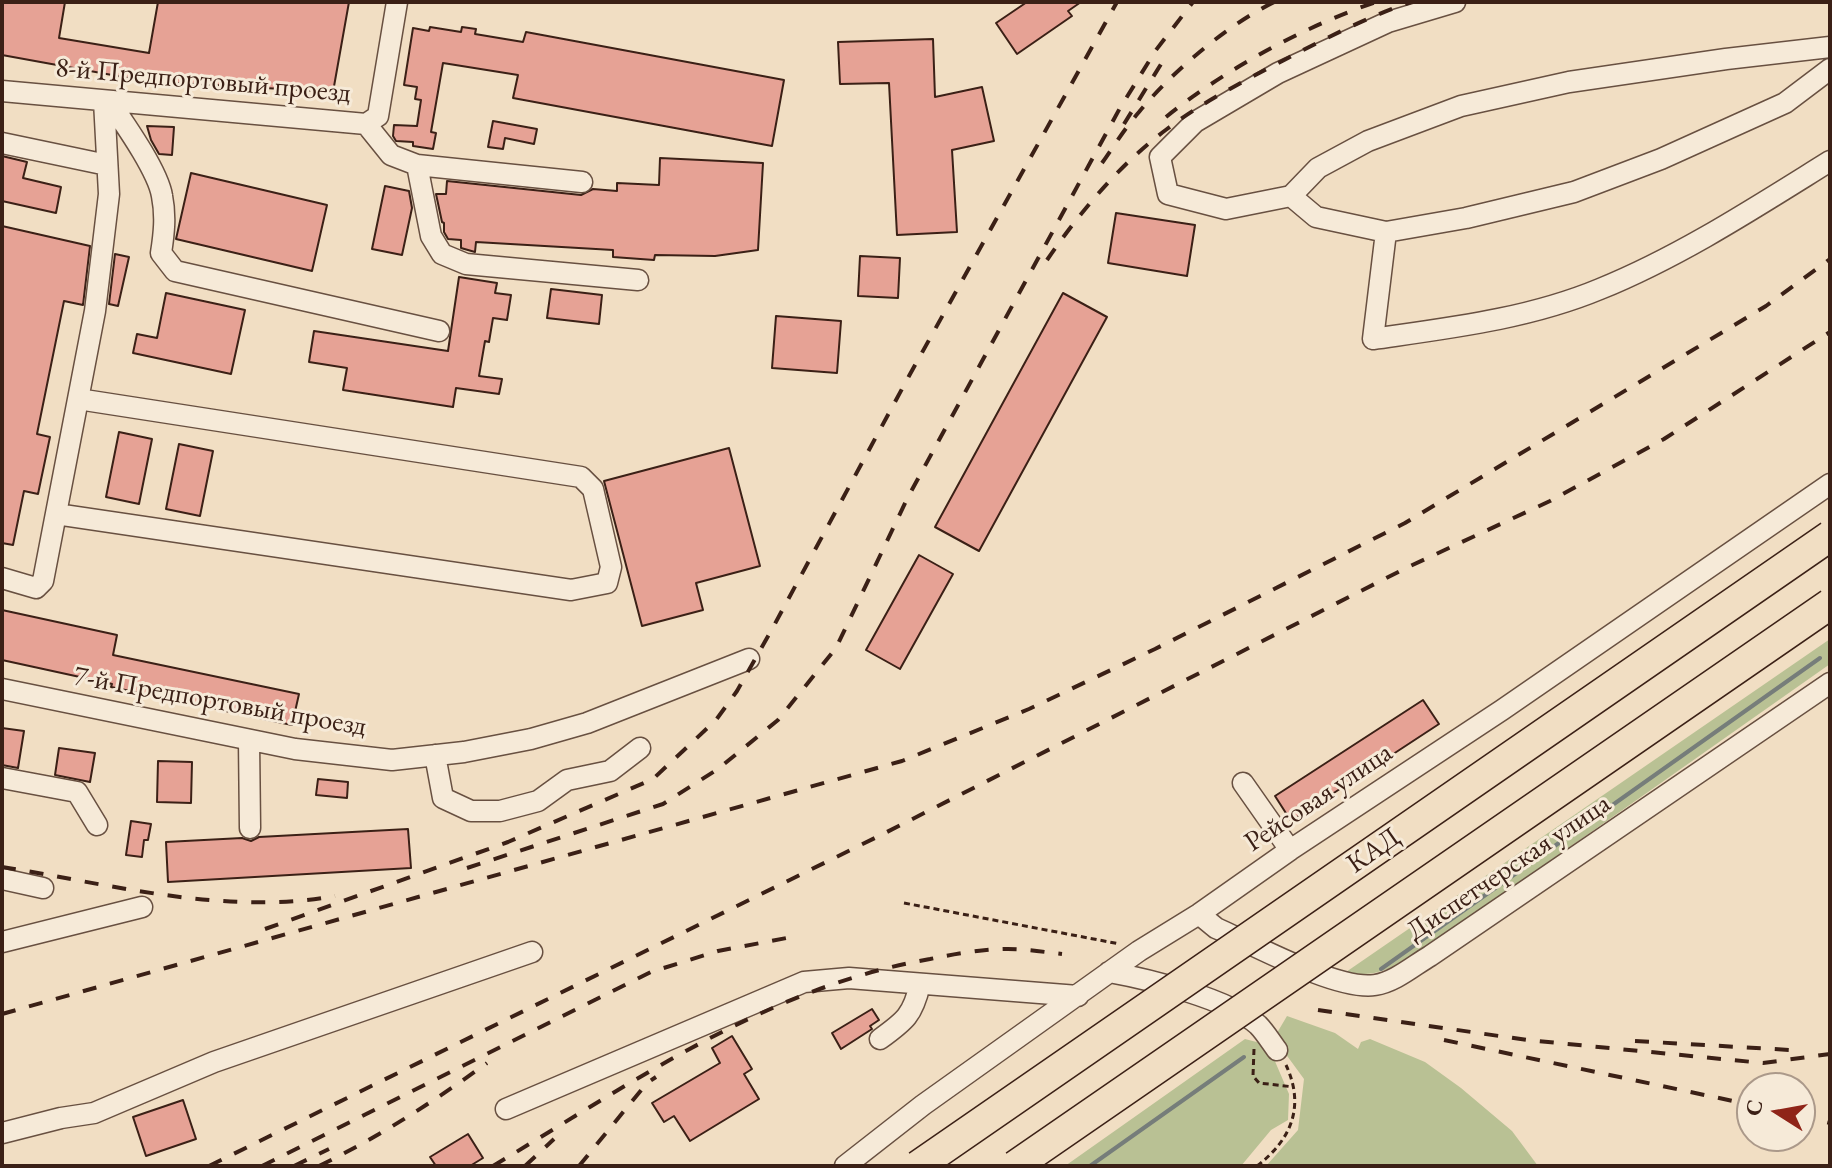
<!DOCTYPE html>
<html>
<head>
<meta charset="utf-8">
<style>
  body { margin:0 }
  #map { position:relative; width:1832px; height:1168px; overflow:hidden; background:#f1dec3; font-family:"EB Garamond",serif }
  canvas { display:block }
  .frame { position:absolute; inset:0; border:4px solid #3b2016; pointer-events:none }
  .north { position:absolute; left:1736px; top:1072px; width:80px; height:80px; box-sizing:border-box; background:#f6ead8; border:2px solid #ab998a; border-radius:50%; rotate:281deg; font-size:22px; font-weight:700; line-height:32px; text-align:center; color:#3b2016 }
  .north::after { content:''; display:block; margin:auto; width:28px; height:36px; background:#8f2418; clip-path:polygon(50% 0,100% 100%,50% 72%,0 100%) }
</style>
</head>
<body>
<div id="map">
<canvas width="1832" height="1168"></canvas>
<div class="frame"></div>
<div class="north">С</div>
</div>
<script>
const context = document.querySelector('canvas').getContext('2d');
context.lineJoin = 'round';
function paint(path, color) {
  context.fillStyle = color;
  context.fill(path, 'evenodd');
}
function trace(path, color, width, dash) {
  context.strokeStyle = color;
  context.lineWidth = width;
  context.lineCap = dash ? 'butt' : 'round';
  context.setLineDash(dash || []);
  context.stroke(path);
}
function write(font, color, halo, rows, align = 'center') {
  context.font = font + ' "EB Garamond",serif';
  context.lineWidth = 6;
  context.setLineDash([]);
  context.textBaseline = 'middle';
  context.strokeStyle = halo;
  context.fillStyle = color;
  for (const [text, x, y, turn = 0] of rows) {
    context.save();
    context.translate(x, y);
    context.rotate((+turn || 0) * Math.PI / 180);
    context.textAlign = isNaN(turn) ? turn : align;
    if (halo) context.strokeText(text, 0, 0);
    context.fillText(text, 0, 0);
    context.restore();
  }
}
const green = new Path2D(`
  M 1830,639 L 1830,664 L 1449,932 C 1416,952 1387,982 1346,972 Z
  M 1287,1016 L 1335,1033 L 1358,1049 L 1361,1042 L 1370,1039 L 1425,1062 L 1461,1088 L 1512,1131 L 1538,1166 L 1266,1166 L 1298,1130 L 1304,1079 L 1274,1038 Z
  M 1245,1039 L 1268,1045 L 1289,1094 L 1288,1120 L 1271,1130 L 1241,1166 L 1065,1166 Z`);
const stream = new Path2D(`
  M 1381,969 L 1820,658
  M 1090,1166 L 1244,1057`);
const building = new Path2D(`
  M 2,2 L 65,2 L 59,38 L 149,53 L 158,2 L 349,2 L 333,92 L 145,81 L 2,55 Z
  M 1027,2 L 1081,2 L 1068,11 L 1072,16 L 1017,54 L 996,23 Z
  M 430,27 L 461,32 L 462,27 L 476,29 L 475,34 L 523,42 L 526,32 L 784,80 L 772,146 L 513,98 L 518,75 L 443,63 L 431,132 L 436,133 L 433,149 L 413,146 L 413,142 L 396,141 L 393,136 L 394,125 L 417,126 L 421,100 L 415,99 L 417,87 L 404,85 L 413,28 L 429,31 Z
  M 933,39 L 935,97 L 982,87 L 994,141 L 952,150 L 957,232 L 897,235 L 889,83 L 840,84 L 838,42 Z
  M 493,121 L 537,129 L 534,144 L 505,138 L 503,149 L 488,147 Z
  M 147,126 L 174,127 L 172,155 L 159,154 L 151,140 Z
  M 2,156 L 27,162 L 23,178 L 61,187 L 56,213 L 2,201 Z
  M 660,158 L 763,163 L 758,250 L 715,256 L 655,255 L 654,260 L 613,257 L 613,250 L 476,242 L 475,252 L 461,248 L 461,240 L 448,239 L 444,232 L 444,223 L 442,222 L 436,194 L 446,194 L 447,181 L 581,195 L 593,189 L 617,191 L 617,183 L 659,185 Z
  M 191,173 L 327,205 L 312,271 L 176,239 Z
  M 385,186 L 409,191 L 412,208 L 402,255 L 372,249 Z
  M 1116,213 L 1195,225 L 1187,276 L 1108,263 Z
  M 2,226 L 90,246 L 83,305 L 64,301 L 37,434 L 50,437 L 38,494 L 24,491 L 13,545 L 2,543 Z
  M 115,254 L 129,257 L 118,306 L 109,304 Z
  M 860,256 L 900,258 L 898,298 L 858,296 Z
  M 459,277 L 497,283 L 495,293 L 511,295 L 507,320 L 493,318 L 489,342 L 485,341 L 479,376 L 502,379 L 499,394 L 456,388 L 453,407 L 343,390 L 347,368 L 309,362 L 314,331 L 448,351 Z
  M 551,289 L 602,295 L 599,324 L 547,318 Z
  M 166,293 L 245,310 L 231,374 L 133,353 L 137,334 L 157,338 Z
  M 1063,293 L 1107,317 L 979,551 L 935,527 Z
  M 776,316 L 841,321 L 837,373 L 772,368 Z
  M 119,432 L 152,439 L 139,504 L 106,497 Z
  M 179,444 L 213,451 L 200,516 L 166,509 Z
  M 729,448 L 760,566 L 696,583 L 703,610 L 642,626 L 604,481 Z
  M 919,555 L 953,574 L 900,669 L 866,650 Z
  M 2,610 L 117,635 L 113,655 L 299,694 L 292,725 L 111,687 L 112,684 L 2,660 Z
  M 1423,700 L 1439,724 L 1291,821 L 1275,796 Z
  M 2,728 L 24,731 L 18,768 L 2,765 Z
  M 59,748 L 95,753 L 90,782 L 55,775 Z
  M 158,761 L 192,762 L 191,803 L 157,802 Z
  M 318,779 L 348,782 L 347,798 L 316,795 Z
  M 131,821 L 151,824 L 148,840 L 144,840 L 142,857 L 126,855 Z
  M 408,829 L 411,868 L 168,882 L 166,842 L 242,838 L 251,841 L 259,837 Z
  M 872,1009 L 879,1020 L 870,1026 L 872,1029 L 841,1049 L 832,1033 Z
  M 732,1036 L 752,1069 L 744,1074 L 759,1099 L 690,1141 L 674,1116 L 664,1122 L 652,1103 L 720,1063 L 712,1048 Z
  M 183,1100 L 196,1139 L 146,1156 L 133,1117 Z
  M 468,1134 L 483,1158 L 470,1166 L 436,1166 L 430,1157 Z`);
const path = new Path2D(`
  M 904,903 L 1120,944
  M 1254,1049 L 1253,1076 L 1259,1083 L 1294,1087
  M 1257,1166 C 1292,1139 1305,1106 1286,1065`);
const minor = new Path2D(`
  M 1455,2 L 1388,22 L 1278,73 L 1195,122 L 1160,157 L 1168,194 L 1226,209 L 1291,196 L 1318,168 L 1368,141 L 1461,106 L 1569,82 L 1726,59 L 1830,47
  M 2,91 L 366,124 L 378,116 L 397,2
  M 109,101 C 124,123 158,171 162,196 C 166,216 164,234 161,253 L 175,271 L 439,331
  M 366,124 L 391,155 L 417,165 L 582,182
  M 2,143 L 107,165
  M 417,165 L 431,236 L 442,254 L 466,264 L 638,280
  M 1291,196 L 1316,217 L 1386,232 L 1373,339 C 1449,328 1528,319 1600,289 C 1681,256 1756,207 1830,161
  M 1386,232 L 1466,218 L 1574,192 L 1661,159 L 1785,103 L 1830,69
  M 56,514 L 571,590 L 607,583 L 611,567 L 593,489 L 581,477 L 78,399
  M 2,578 L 36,588 L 43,581 L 95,311 L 109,194 L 104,101
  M 2,689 L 295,749 L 392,760 L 464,752 L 531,739 L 587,723 L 749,659
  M 249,740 L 250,828
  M 435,755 L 443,798 L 471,811 L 500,811 L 538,801 L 567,780 L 610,771 L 640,748
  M 2,778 L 77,792 L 97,825
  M 1243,783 L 1290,850
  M 2,879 L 43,888
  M 1199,914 L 1216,928 C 1252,944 1338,991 1375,985 C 1395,982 1413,966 1430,956 L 1830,683
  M 2,942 L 142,907
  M 1109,972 C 1148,979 1229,999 1258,1025 C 1265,1032 1271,1042 1277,1050
  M 880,1039 C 905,1021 913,1015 920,984
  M 506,1109 L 804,982 L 849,978 L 1078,996
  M 2,1133 L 61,1118 L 94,1113 L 214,1062 L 532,952
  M 845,1166 L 923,1105 L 1139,951 L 1199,914 L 1290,850 L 1502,710 L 1830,484`);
const rail = new Path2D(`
  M 1166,117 C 1224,70 1305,26 1376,2
  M 1124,124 L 1166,56
  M 1102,163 C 1114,146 1125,128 1139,112 C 1173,71 1226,26 1274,2
  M 1047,260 C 1080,212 1120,164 1167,129 C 1204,101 1246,80 1288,58 C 1328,37 1368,17 1411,2
  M 2,867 C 110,884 225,916 335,896
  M 467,868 L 663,804 L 718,769 L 778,720 L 836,648 L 908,497 L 1120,108 L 1156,50 L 1193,2
  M 265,929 L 508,842 L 653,779 L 716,720 L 737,691 L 771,631 L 909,376 L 1117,2
  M 1318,1010 L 1527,1040 L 1763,1063 L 1830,1054
  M 2,1014 L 902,761 L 1029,709 L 1155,649 L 1405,523 L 1766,306 L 1830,259
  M 1444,1040 L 1752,1105
  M 1635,1041 L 1790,1050
  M 1800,1116 L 1830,1123
  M 209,1166 L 881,835 L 1406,568 L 1550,501 L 1664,439 L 1830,332
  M 262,1166 L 651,972 L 718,951 L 792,937
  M 294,1166 L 329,1149
  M 319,1166 C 379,1137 433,1102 487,1063
  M 493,1166 C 632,1083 768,987 930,959 C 955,954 982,949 1008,949 C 1026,949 1044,952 1062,954
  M 525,1166 L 554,1139
  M 579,1166 L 647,1083 L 656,1077`);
const highwayBridge = new Path2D(`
  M 918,1166 L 1830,536
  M 1015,1166 L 1830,604`);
const streetNames = [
  ["8-й Предпортовый проезд",203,81,5],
  ["7-й Предпортовый проезд",220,702,10],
  ["Рейсовая улица",1319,798,-34],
  ["КАД",1374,851,-35],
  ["Диспетчерская улица",1509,868,-34]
];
paint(green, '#b9c194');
trace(stream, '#767d7a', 4);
paint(building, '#e6a295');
trace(building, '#3b2016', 2);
trace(minor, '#685041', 23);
trace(path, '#3b2016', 3, [6, 4]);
trace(minor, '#f6ead8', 20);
trace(rail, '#3b2016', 4, [14, 14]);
trace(highwayBridge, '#3b2016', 33, []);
trace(highwayBridge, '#f1dec3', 30);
write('28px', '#3b2016', '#f6ead8', streetNames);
</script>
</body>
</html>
